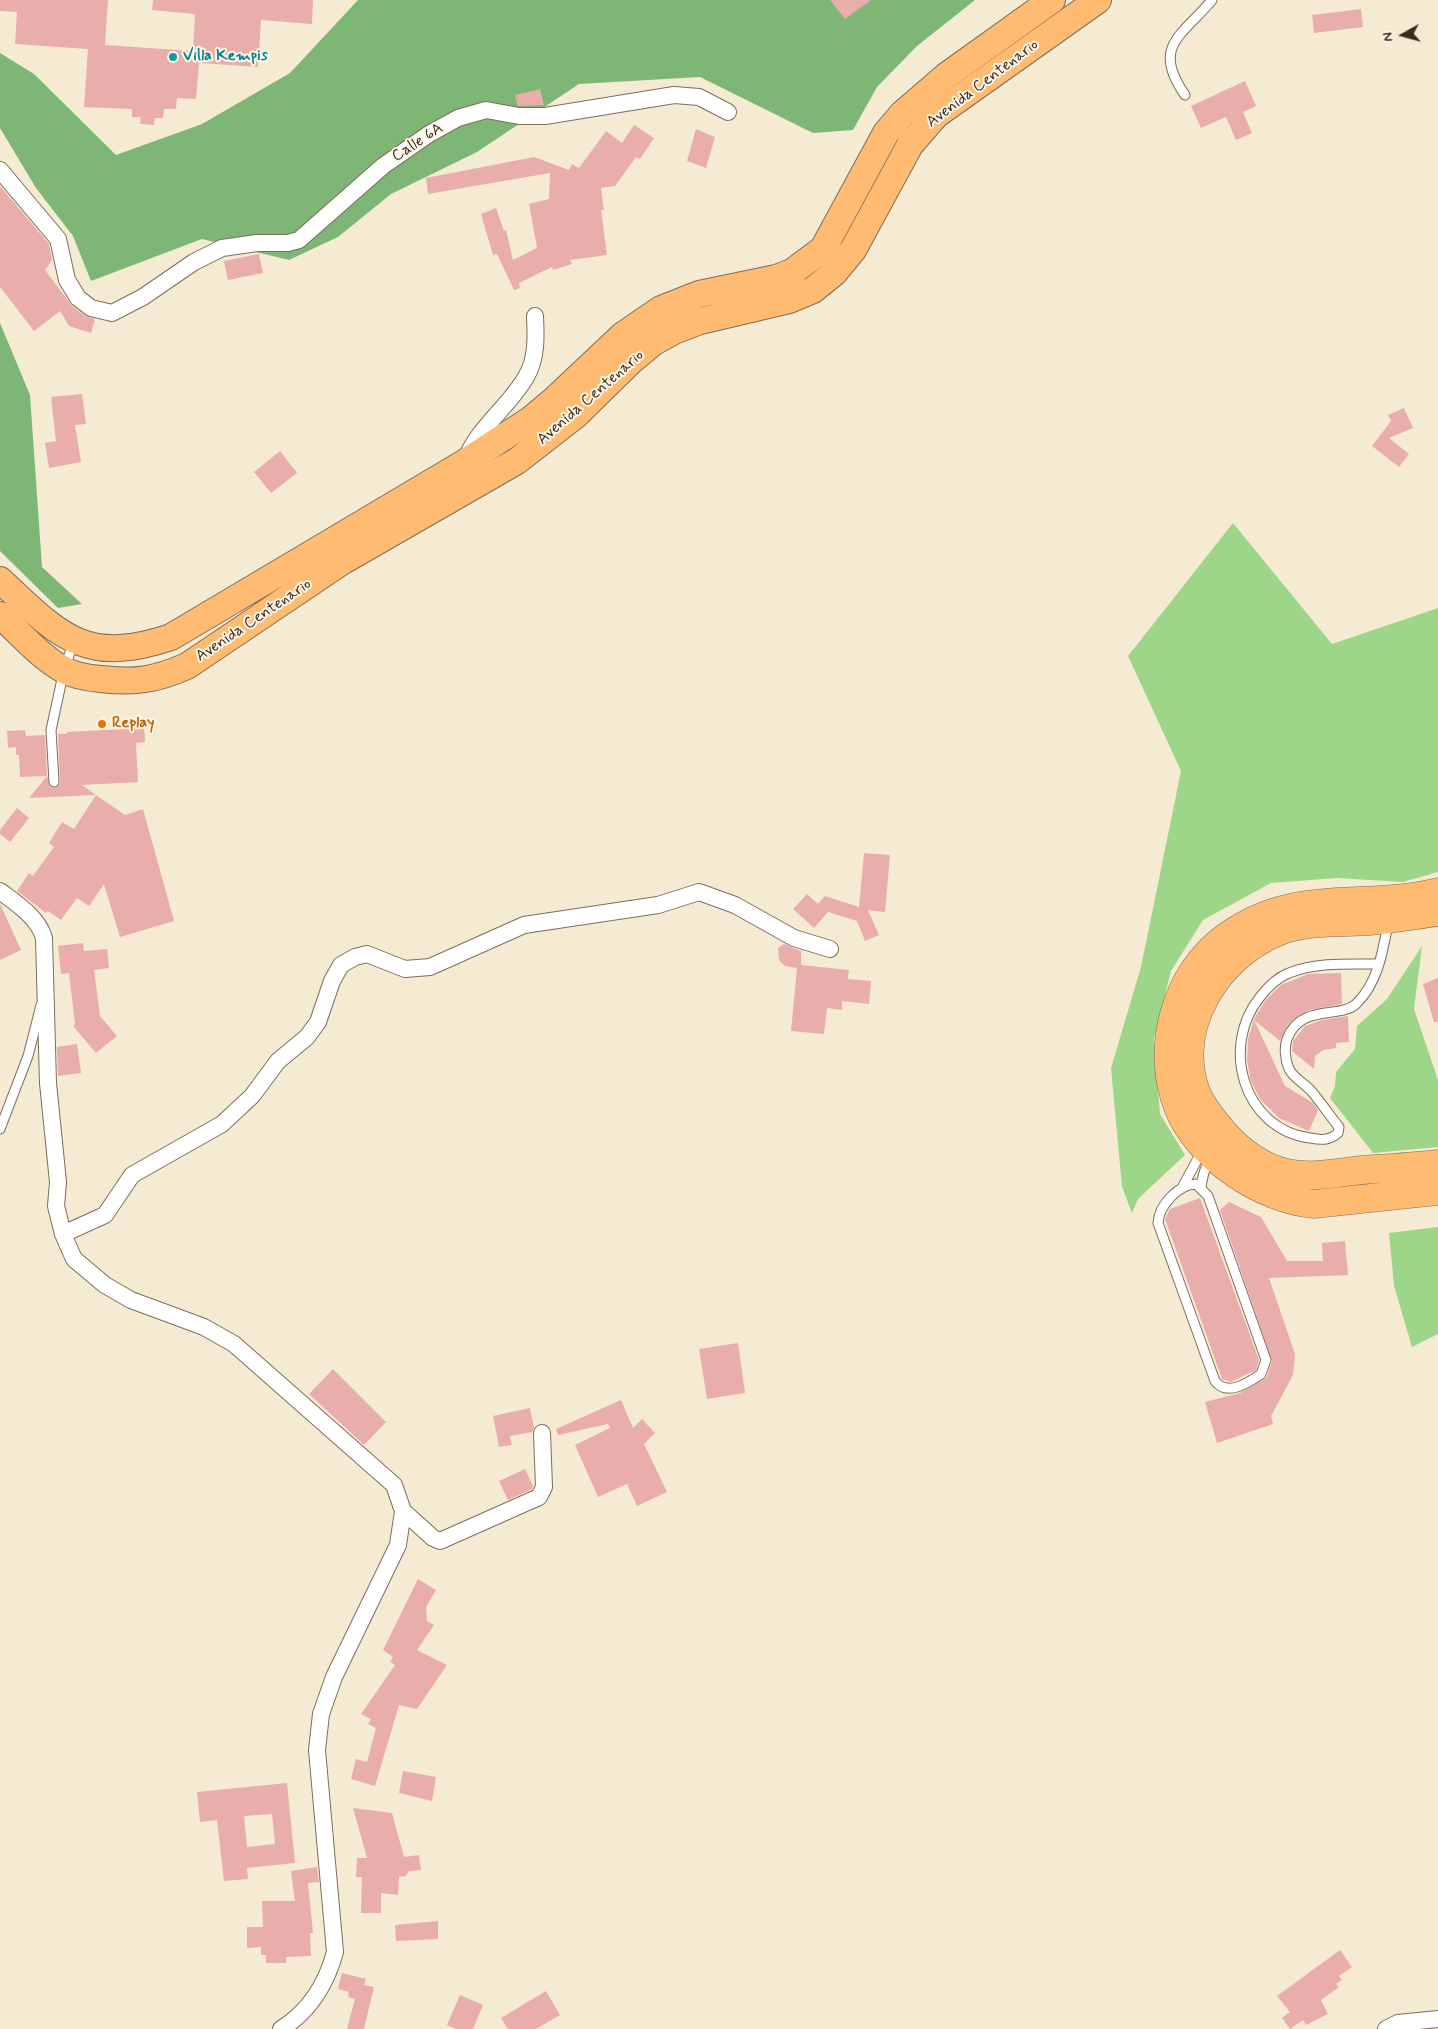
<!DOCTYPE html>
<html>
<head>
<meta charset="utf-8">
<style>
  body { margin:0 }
  #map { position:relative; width:1438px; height:2029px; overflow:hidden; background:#f5ebd2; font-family:Mynerve,sans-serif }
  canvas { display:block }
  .north { position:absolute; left:1378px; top:10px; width:50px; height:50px; -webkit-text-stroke:4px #fcf5e5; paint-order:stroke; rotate:263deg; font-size:14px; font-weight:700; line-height:20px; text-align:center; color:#3b2a1e }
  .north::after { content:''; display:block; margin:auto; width:18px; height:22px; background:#3b2a1e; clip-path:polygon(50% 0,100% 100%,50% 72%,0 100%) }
</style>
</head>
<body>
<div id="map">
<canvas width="1438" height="2029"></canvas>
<div class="north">N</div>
</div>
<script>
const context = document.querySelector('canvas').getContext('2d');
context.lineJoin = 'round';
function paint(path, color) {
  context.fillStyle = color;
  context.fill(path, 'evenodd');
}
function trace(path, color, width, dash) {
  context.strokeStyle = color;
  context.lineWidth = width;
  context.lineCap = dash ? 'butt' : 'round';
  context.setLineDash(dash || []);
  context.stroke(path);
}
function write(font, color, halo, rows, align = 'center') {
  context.font = font + ' Mynerve,sans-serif';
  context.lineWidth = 4;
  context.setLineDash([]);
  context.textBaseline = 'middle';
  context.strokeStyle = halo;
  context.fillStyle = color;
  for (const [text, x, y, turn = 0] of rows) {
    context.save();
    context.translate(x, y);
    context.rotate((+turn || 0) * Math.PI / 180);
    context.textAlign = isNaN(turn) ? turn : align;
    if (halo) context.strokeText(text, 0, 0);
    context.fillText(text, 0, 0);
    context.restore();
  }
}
const green = new Path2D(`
  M 1233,523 L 1332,644 L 1438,608 L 1438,872 L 1403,882 L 1337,878 L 1271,883 L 1203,920 L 1171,971 L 1154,1039 L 1160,1114 L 1185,1155 L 1138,1199 L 1132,1213 L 1122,1187 L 1111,1068 L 1141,967 L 1181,771 L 1128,656 Z
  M 1422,946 L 1414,1009 L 1438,1080 L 1438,1147 L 1373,1153 L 1330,1098 L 1335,1086 L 1336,1072 L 1355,1049 L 1357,1026 L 1387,999 Z
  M 1438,1227 L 1438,1334 L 1412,1347 L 1394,1286 L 1389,1233 Z`);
const forest = new Path2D(`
  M 358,0 L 975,0 L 917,46 L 877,87 L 853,130 L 813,133 L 700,77 L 579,84 L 477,152 L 391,194 L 338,237 L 289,260 L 202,239 L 91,281 L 73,236 L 36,188 L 0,128 L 0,53 L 34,74 L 116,155 L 202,124 L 290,73 Z
  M 0,323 L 30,395 L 42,567 L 82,604 L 58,608 L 0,551 Z`);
const building = new Path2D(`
  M 0,0 L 108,0 L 105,45 L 193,51 L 195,14 L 152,10 L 153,0 L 313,0 L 312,24 L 261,20 L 258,67 L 199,63 L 196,99 L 177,98 L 176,109 L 164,109 L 163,118 L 155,118 L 154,125 L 140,124 L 141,117 L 132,117 L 132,109 L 84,107 L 88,49 L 15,44 L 17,12 L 0,11 Z
  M 830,0 L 871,0 L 845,19 Z
  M 1361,9 L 1363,27 L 1314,33 L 1312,15 Z
  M 1245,81 L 1256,106 L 1243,112 L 1252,133 L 1236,140 L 1226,117 L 1201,128 L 1191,106 Z
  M 540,89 L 544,105 L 518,106 L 515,95 Z
  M 634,125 L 654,138 L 640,159 L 636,157 L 615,186 L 601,188 L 604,210 L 601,210 L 607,255 L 570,260 L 572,264 L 553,270 L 552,267 L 519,283 L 520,288 L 514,290 L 497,254 L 493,255 L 481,214 L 496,208 L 504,231 L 506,230 L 513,260 L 537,248 L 529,204 L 549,199 L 550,173 L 428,194 L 426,178 L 534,157 L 569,170 L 572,164 L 579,168 L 606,131 L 622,143 Z
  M 696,129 L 715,137 L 706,168 L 687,161 Z
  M 0,186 L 49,244 L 52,260 L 45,270 L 72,306 L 85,316 L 95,319 L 91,333 L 69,326 L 60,311 L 34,331 L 0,287 Z
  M 259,254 L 263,273 L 228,280 L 224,261 Z
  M 82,394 L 86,424 L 75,425 L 81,462 L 49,468 L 45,443 L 56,441 L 51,397 Z
  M 1404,408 L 1413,428 L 1389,438 L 1409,454 L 1399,467 L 1372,446 L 1391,421 L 1388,415 Z
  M 280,451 L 297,473 L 271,493 L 254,472 Z
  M 144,728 L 145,742 L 136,743 L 138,782 L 82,785 L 96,795 L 29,798 L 47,776 L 51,787 L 55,788 L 60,784 L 58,734 L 67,734 L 67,732 Z
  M 25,730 L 26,736 L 45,735 L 47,776 L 20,777 L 19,755 L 16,755 L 16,747 L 8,748 L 7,731 Z
  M 96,795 L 125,815 L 143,809 L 174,921 L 120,937 L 104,884 L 89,906 L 77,898 L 61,920 L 48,911 L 46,913 L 17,891 L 29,873 L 33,876 L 54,847 L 49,843 L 62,822 L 74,829 Z
  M 17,808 L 29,818 L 10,842 L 0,834 L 0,830 Z
  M 864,853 L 890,855 L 885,912 L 868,910 L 879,935 L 865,941 L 857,921 L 828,912 L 814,928 L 793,909 L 807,894 L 818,904 L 825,896 L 859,907 Z
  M 0,904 L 21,950 L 0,960 Z
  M 83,943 L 84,951 L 107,949 L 109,968 L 94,970 L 100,1016 L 117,1036 L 96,1053 L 73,1026 L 75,1024 L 69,973 L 61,974 L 58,946 Z
  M 784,944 L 801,951 L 801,965 L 849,970 L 848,979 L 871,981 L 869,1004 L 842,1001 L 842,1010 L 827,1008 L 824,1034 L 791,1031 L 797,968 L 785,966 L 779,960 L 778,948 Z
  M 1341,973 L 1342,1004 L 1309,1010 L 1299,1015 L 1288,1024 L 1280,1041 L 1254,1020 L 1285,1086 L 1313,1103 L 1318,1110 L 1309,1131 L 1279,1118 L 1260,1099 L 1251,1081 L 1247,1060 L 1248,1039 L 1254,1019 L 1265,1001 L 1281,985 L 1308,974 Z
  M 1438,978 L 1438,1022 L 1434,1022 L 1423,984 Z
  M 1348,1016 L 1349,1042 L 1336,1043 L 1336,1048 L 1323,1050 L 1315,1056 L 1314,1069 L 1292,1051 L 1293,1041 L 1305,1026 L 1322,1020 Z
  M 77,1044 L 81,1073 L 58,1076 L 57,1047 Z
  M 1200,1198 L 1259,1360 L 1256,1370 L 1231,1382 L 1222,1379 L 1165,1219 L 1170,1209 Z
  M 1229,1202 L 1261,1217 L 1287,1261 L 1323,1261 L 1322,1243 L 1345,1241 L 1348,1275 L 1269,1278 L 1295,1354 L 1293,1375 L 1271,1416 L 1273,1424 L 1217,1443 L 1205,1402 L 1240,1393 L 1253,1386 L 1267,1377 L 1272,1361 L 1220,1210 Z
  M 738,1343 L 745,1393 L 707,1399 L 699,1349 Z
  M 333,1369 L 386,1422 L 364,1445 L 309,1394 Z
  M 621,1400 L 633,1428 L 642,1419 L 655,1433 L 644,1444 L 667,1492 L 637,1506 L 627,1484 L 598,1497 L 575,1445 L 610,1428 L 608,1424 L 558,1435 L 556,1429 Z
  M 530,1408 L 534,1428 L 532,1432 L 510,1436 L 512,1445 L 499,1447 L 493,1416 Z
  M 525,1469 L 533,1486 L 532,1489 L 508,1500 L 499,1481 Z
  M 418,1579 L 436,1590 L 426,1607 L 427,1621 L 434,1625 L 417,1650 L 447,1665 L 417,1709 L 399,1705 L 375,1786 L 351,1779 L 356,1759 L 367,1762 L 376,1728 L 368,1724 L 371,1719 L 361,1714 L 395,1665 L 390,1662 L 393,1657 L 383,1650 Z
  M 403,1771 L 436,1777 L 432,1801 L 399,1793 Z
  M 287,1783 L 295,1863 L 247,1868 L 248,1879 L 224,1881 L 217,1820 L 200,1822 L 197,1792 ZM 272,1814 L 275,1844 L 247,1847 L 244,1816 Z
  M 353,1808 L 392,1813 L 404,1857 L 419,1855 L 421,1870 L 409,1871 L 406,1876 L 399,1877 L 398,1895 L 381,1893 L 381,1913 L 361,1913 L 362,1877 L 356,1877 L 357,1858 L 367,1858 Z
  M 317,1867 L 319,1882 L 308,1883 L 313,1933 L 310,1933 L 311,1956 L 286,1957 L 286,1963 L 266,1963 L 266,1955 L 261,1955 L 261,1947 L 247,1948 L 247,1927 L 263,1927 L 262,1901 L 295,1901 L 291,1871 Z
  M 438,1921 L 438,1939 L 396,1941 L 395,1925 Z
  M 1340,1950 L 1352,1967 L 1339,1976 L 1342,1980 L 1336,1984 L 1339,1987 L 1321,2000 L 1328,2014 L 1306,2025 L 1303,2020 L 1290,2029 L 1282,2018 L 1290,2012 L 1277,1996 Z
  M 342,1973 L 366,1979 L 364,1985 L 374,1987 L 364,2029 L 347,2029 L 355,1999 L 348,1997 L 349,1992 L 338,1989 Z
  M 546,1991 L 560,2015 L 536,2029 L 508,2029 L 501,2018 Z
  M 460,1995 L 483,2005 L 473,2029 L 456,2029 L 447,2025 Z`);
const lane = new Path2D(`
  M 1185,95 C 1151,46 1182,36 1212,0
  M 54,782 L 51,730 L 64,670 L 74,641
  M 1379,964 C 1349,964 1317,962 1289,973 C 1278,977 1267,988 1260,997 C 1220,1046 1243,1129 1310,1138 C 1321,1140 1329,1141 1338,1133 L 1339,1127 C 1330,1116 1322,1104 1313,1093 C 1306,1084 1294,1079 1289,1069 C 1285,1060 1284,1047 1287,1039 C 1301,1003 1340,1019 1356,1004 C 1378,983 1383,951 1388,923
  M 0,1129 L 28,1056 L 41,1005
  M 1196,1184 L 1208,1196 L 1266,1360 L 1261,1374 C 1248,1383 1227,1397 1215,1381 L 1158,1223 C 1159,1205 1179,1184 1196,1184 Z
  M 1183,1186 L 1203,1149
  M 1201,1187 C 1203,1176 1204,1166 1213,1160`);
const street = new Path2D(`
  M 0,170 L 58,239 L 67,280 L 78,298 L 91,308 L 112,313 L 143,297 L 194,262 L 222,248 L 257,243 L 288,243 L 299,240 L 383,166 L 429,134 L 458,118 L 486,110 L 519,116 L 545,116 L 674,95 L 699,97 L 728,112
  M 465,461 C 478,427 508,408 526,377 C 537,359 536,336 535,316
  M 0,891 C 17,904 38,917 44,938 L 48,1083 L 58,1182 L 56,1206 L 63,1234 L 74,1259 L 105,1285 L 131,1300 L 204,1327 L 234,1344 L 394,1485 L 403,1511 L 398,1545 L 334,1677 L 321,1714 L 317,1750 L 335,1952 C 326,1985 310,2011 281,2029
  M 63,1234 L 105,1215 L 132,1175 L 222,1124 L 252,1096 L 278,1061 L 307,1037 L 318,1022 L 332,981 L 341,965 L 355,957 L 367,954 L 405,969 L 430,967 L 524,925 L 658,905 L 699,892 L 735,905 L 794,938 L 830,949
  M 403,1511 L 433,1538 L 440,1541 L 539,1497 L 544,1487 L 542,1433
  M 1386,2029 L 1398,2023 L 1438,2019`);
const primary = new Path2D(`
  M 0,580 C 60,636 85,666 171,637 L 464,463 L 530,420 L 554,400 L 623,335 L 661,309 L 699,294 L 776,278 L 792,272 L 823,249 L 886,133 L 903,113 L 946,76 L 1052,0
  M 0,615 C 20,633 40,657 64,670 C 75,676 88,678 101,679 C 135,683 155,680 187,666 L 343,561 L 517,461 L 576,415 L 631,361 L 654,342 L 674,331 L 700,321 L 789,300 L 813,290 L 834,273 L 853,250 L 910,145 L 936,115 L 1098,0`);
const highway = new Path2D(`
  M 1438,892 C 1361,911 1296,886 1226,937 C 1175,974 1155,1048 1178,1107 C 1197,1157 1263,1200 1314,1204 L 1438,1191
  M 1438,912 C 1415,915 1393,919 1370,921 C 1340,923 1306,920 1277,932 C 1218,957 1174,1024 1195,1089 C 1199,1102 1210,1116 1219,1127 C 1233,1145 1254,1162 1276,1170 C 1303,1180 1334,1173 1362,1170 C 1388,1168 1413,1167 1438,1164`);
const markers = [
  [173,57,5,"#0f9aa8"],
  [102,724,5,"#e8710a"]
];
const cultureNames = [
  ["Villa Kempis",183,57]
];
const streetNames = [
  ["Avenida Centenario",983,84,-37],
  ["Calle 6A",418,143,-33],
  ["Avenida Centenario",591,398,-41],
  ["Avenida Centenario",254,621,-34]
];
const foodNames = [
  ["Replay",112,724]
];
paint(green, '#9ed689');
paint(forest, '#7eb775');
paint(building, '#e9adab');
trace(lane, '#7c6e5d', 11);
trace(street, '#7c6e5d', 18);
trace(primary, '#7c6e5d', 28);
trace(highway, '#7c6e5d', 29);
trace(lane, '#fff', 9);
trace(street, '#fff', 16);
trace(primary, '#febb71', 26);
trace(highway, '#febb71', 28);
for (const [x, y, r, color] of markers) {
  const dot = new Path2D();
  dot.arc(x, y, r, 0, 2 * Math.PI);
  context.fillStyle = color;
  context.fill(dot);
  trace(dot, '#fcf5e5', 2);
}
write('bold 16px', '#0d838f', '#fcf5e5', cultureNames, 'left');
write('16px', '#3b2a1e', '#fcf5e5', streetNames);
write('bold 16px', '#c56008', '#fcf5e5', foodNames, 'left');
</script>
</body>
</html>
